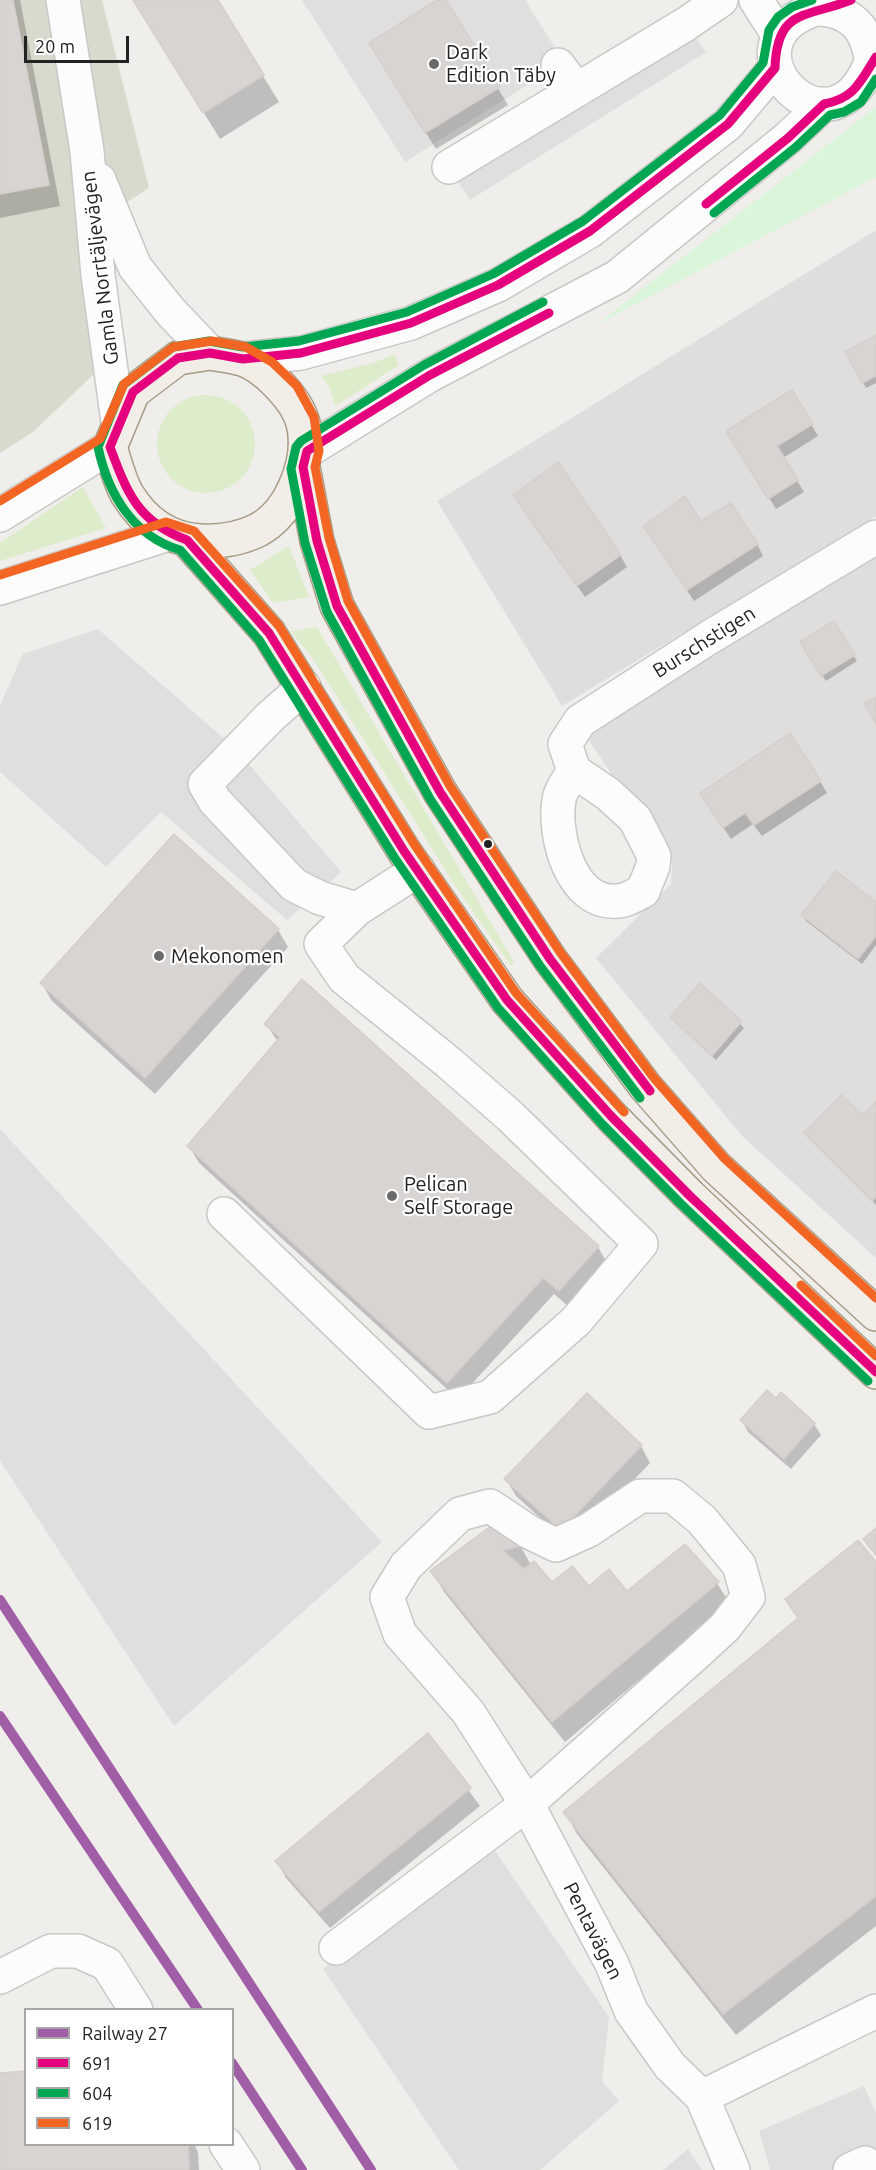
<!DOCTYPE html>
<html>
<head>
<meta charset="utf-8">
<style>
  body { margin:0 }
  #map { position:relative; width:876px; height:2170px; overflow:hidden; background:#f0eeeb; font-family:Ubuntu,sans-serif }
  canvas { display:block }
  .legend { position:absolute; left:24px; top:2008px; width:210px; height:138px; box-sizing:border-box; background:#fff; border:2px solid #a7a7a7; margin:0; padding:8px 10px; list-style:none; font-size:18px; color:#222 }
  .legend li { display:flex; align-items:center; gap:12px; height:30px }
  .legend b { width:30px; border:2px solid #a7a7a7 }
  .scale { position:absolute; left:24px; top:36px; width:105px; height:27px; box-sizing:border-box; border:3px solid #222; border-top:0; padding-left:8px; font-size:18px; line-height:21px; white-space:nowrap; color:#222; -webkit-text-stroke:4px #fff; paint-order:stroke }
</style>
</head>
<body>
<div id="map">
<canvas width="876" height="2170"></canvas>
<ul class="legend">
<li><b style="height:8px;background:#a05ea6"></b>Railway 27</li>
<li><b style="height:8px;background:#e5007d"></b>691</li>
<li><b style="height:8px;background:#00a651"></b>604</li>
<li><b style="height:8px;background:#f26522"></b>619</li>
</ul>
<div class="scale">20 m</div>
</div>
<script>
const context = document.querySelector('canvas').getContext('2d');
context.lineJoin = 'round';
function paint(path, color) {
  context.fillStyle = color;
  context.fill(path, 'evenodd');
}
function trace(path, color, width, dash) {
  context.strokeStyle = color;
  context.lineWidth = width;
  context.lineCap = dash ? 'butt' : 'round';
  context.setLineDash(dash || []);
  context.stroke(path);
}
function write(font, color, halo, rows, align = 'center') {
  context.font = font + ' Ubuntu,sans-serif';
  context.lineWidth = 4.5;
  context.setLineDash([]);
  context.textBaseline = 'middle';
  context.strokeStyle = halo;
  context.fillStyle = color;
  for (const [text, x, y, turn = 0] of rows) {
    context.save();
    context.translate(x, y);
    context.rotate((+turn || 0) * Math.PI / 180);
    context.textAlign = isNaN(turn) ? turn : align;
    if (halo) context.strokeText(text, 0, 0);
    context.fillText(text, 0, 0);
    context.restore();
  }
}
const residential = new Path2D(`
  M 876,230 L 876,516 L 562,706 L 437,501 Z
  M 876,556 L 876,1258 L 742,1136 L 596,958 L 671,884 L 672,864 L 582,730 Z`);
const construction = new Path2D(`
  M 0,0 L 102,0 L 149,188 L 113,211 L 116,269 L 96,372 L 33,432 L 0,453 Z`);
const grass = new Path2D(`
  M 395,354 L 399,365 L 335,406 L 329,386 L 321,376 L 373,363 Z
  M157 444a49 49 0 1 1 98 0a49 49 0 1 1-98 0Z
  M 83,487 L 106,528 L 0,561 L 0,543 Z
  M 289,546 L 309,597 L 273,603 L 250,570 Z
  M 317,627 L 514,962 L 511,966 L 454,884 L 315,662 L 291,631 Z`);
const park = new Path2D(`
  M 876,107 L 876,177 L 596,325 Z`);
const parking = new Path2D(`
  M 302,0 L 525,0 L 564,62 L 405,162 Z
  M 686,24 L 706,52 L 470,200 L 449,167 Z
  M 98,629 L 236,749 L 341,872 L 287,920 L 161,812 L 106,867 L 0,772 L 0,705 L 23,654 Z
  M 0,1129 L 382,1542 L 174,1726 L 0,1461 Z
  M 484,1835 L 609,2017 L 602,2081 L 619,2101 L 540,2170 L 459,2170 L 323,1969 Z
  M 864,2086 L 876,2113 L 876,2170 L 770,2170 L 759,2131 Z
  M 688,2149 L 702,2170 L 663,2170 Z`);
const shadow = new Path2D(`
  M 0,0 L 20,0 L 60,206 L 0,218 Z
  M 134,0 L 216,0 L 279,102 L 220,139 Z
  M 440,0 L 444,0 L 508,105 L 436,149 L 381,60 Z
  M 876,337 L 876,383 L 866,388 L 847,353 Z
  M 792,392 L 818,436 L 783,458 L 804,492 L 776,509 L 735,443 Z
  M 522,506 L 620,555 L 627,567 L 585,597 Z
  M 701,523 L 757,544 L 763,556 L 694,601 L 652,538 Z
  M 833,623 L 857,661 L 826,681 L 802,643 Z
  M 820,781 L 827,793 L 762,836 L 753,824 L 731,839 L 708,805 Z
  M 174,837 L 278,930 L 288,947 L 155,1094 L 51,1000 L 42,983 Z
  M 876,904 L 876,945 L 862,964 L 806,921 L 803,915 Z
  M 700,985 L 744,1028 L 716,1060 L 671,1018 Z
  M 266,1024 L 598,1247 L 607,1263 L 569,1307 L 554,1294 L 458,1399 L 199,1163 L 189,1146 L 278,1042 Z
  M 876,1104 L 876,1205 L 806,1133 L 863,1117 Z
  M 776,1400 L 814,1424 L 821,1435 L 791,1469 L 748,1432 L 742,1420 Z
  M 641,1446 L 650,1463 L 571,1546 L 516,1496 L 506,1479 Z
  M 499,1522 L 521,1547 L 531,1565 L 552,1584 L 627,1593 L 717,1583 L 730,1604 L 565,1742 L 444,1592 L 432,1571 Z
  M 876,1565 L 876,1926 L 736,2035 L 577,1834 L 565,1812 L 798,1619 L 786,1599 Z
  M 428,1735 L 480,1806 L 330,1928 L 286,1878 L 277,1861 Z
  M 0,2074 L 26,2144 L 194,2144 L 198,2152 L 199,2170 L 0,2170 Z`);
const building = new Path2D(`
  M 0,0 L 13,0 L 49,185 L 0,194 Z
  M 133,0 L 218,0 L 264,75 L 203,113 Z
  M 437,0 L 446,0 L 500,87 L 425,133 L 369,43 Z
  M 876,335 L 876,376 L 862,383 L 845,352 Z
  M 792,390 L 813,424 L 777,446 L 798,480 L 768,499 L 726,431 Z
  M 558,462 L 621,555 L 577,586 L 513,495 Z
  M 685,496 L 701,521 L 731,503 L 758,544 L 687,590 L 643,526 Z
  M 834,621 L 855,655 L 821,676 L 800,642 Z
  M 876,697 L 876,725 L 864,703 Z
  M 790,733 L 821,781 L 754,825 L 745,813 L 723,828 L 700,793 Z
  M 174,834 L 279,929 L 145,1078 L 40,983 Z
  M 836,871 L 876,902 L 876,936 L 858,959 L 801,915 Z
  M 302,979 L 599,1246 L 559,1291 L 543,1278 L 447,1383 L 187,1146 L 280,1037 L 264,1024 Z
  M 700,983 L 742,1021 L 712,1056 L 670,1017 Z
  M 841,1095 L 863,1115 L 876,1102 L 876,1197 L 872,1201 L 804,1133 Z
  M 767,1390 L 776,1398 L 781,1392 L 815,1423 L 784,1459 L 740,1420 Z
  M 587,1393 L 642,1445 L 561,1530 L 504,1479 Z
  M 499,1520 L 522,1546 L 502,1550 L 524,1569 L 534,1561 L 552,1582 L 572,1566 L 589,1586 L 609,1569 L 627,1591 L 685,1544 L 719,1582 L 552,1722 L 430,1571 Z
  M 876,1528 L 876,1555 L 863,1539 Z
  M 858,1540 L 876,1562 L 876,1896 L 723,2014 L 563,1812 L 798,1618 L 785,1599 Z
  M 428,1733 L 471,1788 L 319,1912 L 275,1861 Z
  M 26,2071 L 26,2144 L 188,2144 L 189,2170 L 0,2170 L 0,2073 Z`);
const minor = new Path2D(`
  M 63,0 L 87,151 L 98,275 L 118,422
  M 756,0 L 779,36
  M 816,9 C 840,9 861,20 868,45 C 870,54 873,59 869,67 C 826,166 714,41 816,9 Z
  M 558,65 L 577,90
  M 449,167 L 686,24 L 721,0
  M 99,180 L 135,267 L 170,311 L 210,353
  M 243,359 L 301,353 L 411,323 L 498,285 L 590,231 L 728,124 L 775,68
  M 307,451 L 430,375 L 617,277 L 788,138 L 824,104
  M 0,515 L 110,447
  M 0,588 L 168,534
  M 304,687 L 270,717 L 205,784 L 215,801 L 294,885 L 320,898 L 357,909 L 418,870
  M 574,771 C 569,779 560,791 559,800 C 553,835 571,905 617,901 C 626,901 635,895 643,891 L 653,866 L 654,856 L 635,819 L 608,794 L 574,771 L 565,744 L 580,721 L 710,637 L 876,537
  M 224,1214 L 429,1412 L 490,1397 L 576,1321 L 641,1244 L 511,1117 L 448,1062 L 344,978 L 321,944 L 357,909
  M 336,1948 L 527,1804 L 698,1652 L 725,1627 L 748,1597 L 739,1565 L 702,1520 L 673,1496 L 640,1496 L 589,1530 L 556,1545 L 529,1532 L 490,1506 L 460,1514 L 406,1566 L 387,1597 L 400,1634 L 468,1712 L 527,1804 L 612,1964 L 631,2011 L 670,2066 L 702,2097 L 733,2170
  M 0,1977 L 51,1951 L 78,1951 L 107,1964 L 136,2010
  M 702,2097 L 876,2011
  M 226,2144 L 243,2170
  M 850,2170 L 865,2163 L 870,2170`);
const major = new Path2D(`
  M 210,353 C 221,355 232,356 242,359 C 255,363 266,372 276,382 C 286,392 299,408 303,423 C 312,459 292,512 258,530 C 240,539 220,542 200,541 C 168,539 144,522 127,494 C 119,480 115,462 110,447 L 133,392 L 178,358 Z
  M 303,467 L 317,541 L 337,606 L 440,792 L 550,959 L 645,1086 L 716,1167 L 876,1314
  M 187,540 L 269,633 L 404,851 L 507,1000 L 611,1116 L 690,1196 L 876,1372`);
const bus1 = new Path2D(`
  M 775,68 C 777,8 806,18 851,0
  M 824,104 C 855,98 860,82 876,57
  M 706,204 L 788,138 L 824,104
  M 307,451 L 303,467 L 317,541 L 337,606 L 440,792 L 550,959 L 650,1091
  M 307,451 L 430,375 L 549,313
  M 187,540 L 269,633 L 404,851 L 507,1000 L 611,1116 L 690,1196 L 876,1372
  M 187,540 C 138,522 127,493 110,447 L 133,392 L 178,358 L 210,353 L 243,359 L 301,353 L 411,323 L 498,285 L 590,231 L 728,124 L 775,68`);
const bus2 = new Path2D(`
  M 812,0 L 792,7 L 778,17 L 769,30 L 763,63 L 720,115 L 583,221 L 493,274 L 407,312 L 299,341 L 243,347 L 209,341 L 173,347 L 123,385 L 98,447 C 108,494 133,536 180,550 L 259,640 L 394,857 L 498,1008 L 602,1124 L 681,1204 L 868,1381
  M 714,213 L 796,147 L 830,115 L 844,112 L 861,102 L 876,79
  M 543,302 L 424,365 L 301,441 L 296,447 L 291,469 L 305,543 L 327,612 L 430,799 L 540,966 L 640,1098`);
const bus3 = new Path2D(`
  M 0,501 L 100,439 L 124,384 L 173,347 L 212,341 L 246,347 L 272,362 L 297,386 L 314,417 L 319,451 L 315,467 L 329,538 L 348,601 L 450,786 L 560,952 L 654,1078 L 725,1159 L 876,1298
  M 0,575 L 166,522 L 194,531 L 279,626 L 414,844 L 516,993 L 624,1112
  M 801,1285 L 876,1356`);
const rail1 = new Path2D(`
  M 0,1600 L 371,2170
  M 0,1716 L 198,2010
  M 232,2063 L 302,2170`);
const markers = [
  [434,64,6,"#6a6968"],
  [488,844,5,"#222"],
  [159,956,6,"#6a6968"],
  [392,1196,6,"#6a6968"]
];
const poiNames = [
  ["Dark",446,52],
  ["Edition Täby",446,75],
  ["Mekonomen",171,956],
  ["Pelican",404,1184],
  ["Self Storage",404,1207]
];
const streetNames = [
  ["Gamla Norrtäljevägen",100,268,-97],
  ["Burschstigen",704,642,-32],
  ["Pentavägen",593,1931,63]
];
paint(residential, '#dfdedc');
paint(construction, '#d9d9cd');
paint(grass, '#ddeccb');
paint(park, '#daf5da');
paint(parking, '#e0dfde');
paint(shadow, '#0003');
paint(building, '#d7d4d2');
trace(building, '#d3d0cc', 1.5);
trace(minor, '#c9c8c7', 36);
trace(major, '#a79c86', 36);
trace(minor, '#fdfcfc', 33);
trace(major, '#f3ede7', 33);
trace(bus1, '#e5007d', 9);
trace(bus2, '#00a651', 9);
trace(bus3, '#f26522', 9);
trace(rail1, '#a05ea6', 10);
for (const [x, y, r, color] of markers) {
  const dot = new Path2D();
  dot.arc(x, y, r, 0, 2 * Math.PI);
  context.fillStyle = color;
  context.fill(dot);
  trace(dot, '#fff', 2);
}
write('20px', '#222', '#fff', poiNames, 'left');
write('20px', '#222', '#fff', streetNames);
</script>
</body>
</html>
